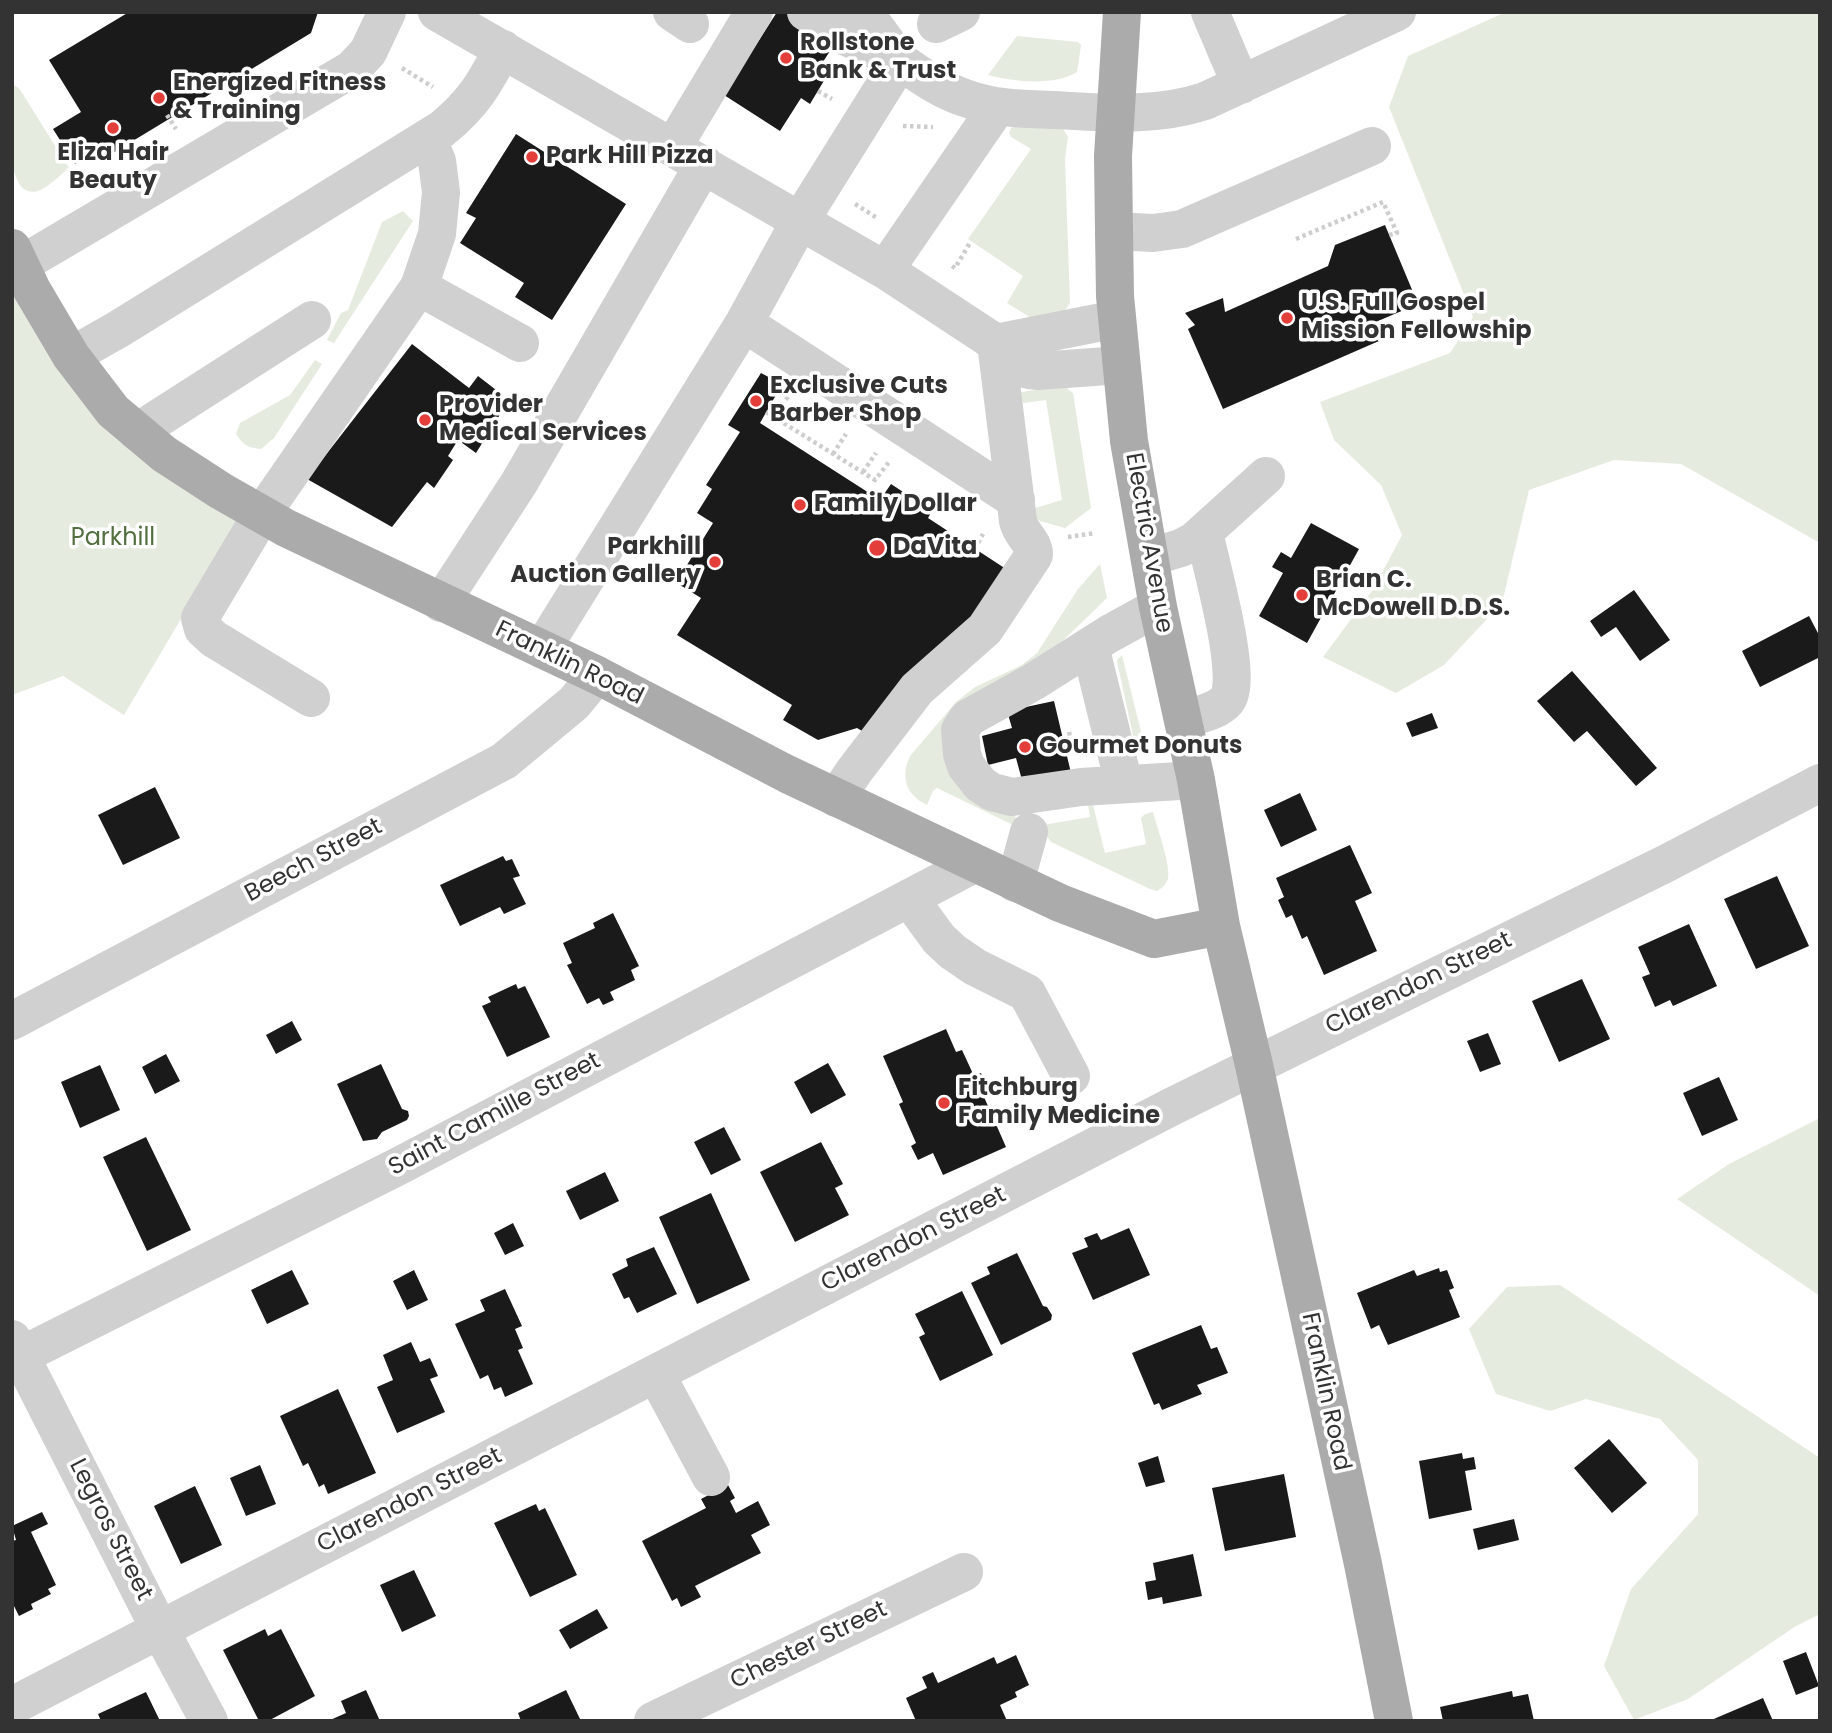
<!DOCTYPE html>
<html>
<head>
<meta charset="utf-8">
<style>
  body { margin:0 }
  #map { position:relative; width:1832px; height:1733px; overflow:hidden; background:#fff; font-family:Poppins,sans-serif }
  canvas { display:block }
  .frame { position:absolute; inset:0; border:14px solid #333; pointer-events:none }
</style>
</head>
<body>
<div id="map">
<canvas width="1832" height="1733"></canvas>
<div class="frame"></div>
</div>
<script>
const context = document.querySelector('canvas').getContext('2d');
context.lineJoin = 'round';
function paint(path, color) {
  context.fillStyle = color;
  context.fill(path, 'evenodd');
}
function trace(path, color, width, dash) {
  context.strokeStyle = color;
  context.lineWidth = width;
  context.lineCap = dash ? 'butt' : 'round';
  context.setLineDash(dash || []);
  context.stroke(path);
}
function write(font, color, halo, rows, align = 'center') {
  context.font = font + ' Poppins,sans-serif';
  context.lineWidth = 7;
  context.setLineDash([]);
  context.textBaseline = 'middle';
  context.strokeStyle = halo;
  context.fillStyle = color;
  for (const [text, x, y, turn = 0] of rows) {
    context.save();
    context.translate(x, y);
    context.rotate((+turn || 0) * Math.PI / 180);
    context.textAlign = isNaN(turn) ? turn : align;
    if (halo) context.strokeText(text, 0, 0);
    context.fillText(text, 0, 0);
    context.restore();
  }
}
const green = new Path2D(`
  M 1506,12 L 1820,12 L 1820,543 L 1681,464 L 1614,460 L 1529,490 L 1502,603 L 1444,665 L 1396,693 L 1323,657 L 1374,588 L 1402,535 L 1381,485 L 1334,440 L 1320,402 L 1450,353 L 1473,317 L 1389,107 L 1408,56 Z
  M 1017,36 L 1078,42 L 1081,45 L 1077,72 C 1056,86 1012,82 988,75 Z
  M 12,84 L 19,88 L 69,168 C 60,175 49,187 38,191 C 1,202 12,105 12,84 Z
  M 1025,120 L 1061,125 L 1068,137 L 1065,159 L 1070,303 L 1063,313 L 1034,320 L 1007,303 L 1023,276 L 968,239 L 1031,149 L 1011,137 L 1009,133 L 1011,128 Z
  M 403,211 L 413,221 L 334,343 L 327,340 L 341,313 L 348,310 L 382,222 Z
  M 12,248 L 71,356 L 248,506 L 124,715 L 63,676 L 12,695 Z
  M 315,360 L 322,364 L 274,438 L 261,449 C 248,448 243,445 236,434 L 240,423 L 290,395 Z
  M 1063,385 L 1073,393 L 1091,508 L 1065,528 L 1040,521 L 1034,517 L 1035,508 L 1062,500 L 1046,400 L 1024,403 L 1018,401 L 1017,393 Z
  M 1100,564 L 1107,598 L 1050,653 L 955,721 L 1013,802 L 1017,827 L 937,788 L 933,791 L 927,805 C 906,795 900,777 910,756 L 956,702 L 975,687 L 1022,665 L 1037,653 L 1078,589 Z
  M 1122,655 L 1145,748 L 1137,748 L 1135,745 L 1118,666 L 1117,660 Z
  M 1088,805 L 1093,805 L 1105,853 L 1146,844 L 1141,818 L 1145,814 L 1153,812 C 1157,828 1171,864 1168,879 C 1166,885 1162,888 1157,891 L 1150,889 L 1051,842 L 1043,831 L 1043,825 L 1090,817 Z
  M 1820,1118 L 1820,1296 L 1677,1199 L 1729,1164 Z
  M 1560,1285 L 1820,1458 L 1820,1614 L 1796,1626 L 1688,1699 L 1634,1720 L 1604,1666 L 1631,1589 L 1698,1514 L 1698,1460 L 1660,1419 L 1586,1399 L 1550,1411 L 1496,1394 L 1469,1329 L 1507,1287 Z`);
const building = new Path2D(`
  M 129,12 L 318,12 L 311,33 L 108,156 L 103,147 L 75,164 L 53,129 L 81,112 L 49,60 Z
  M 777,12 L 823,12 L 835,43 L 816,73 L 825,79 L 810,104 L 801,98 L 780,131 L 724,95 Z
  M 516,134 L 626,204 L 552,320 L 515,297 L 524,283 L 460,243 L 476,218 L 466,213 Z
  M 1385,225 L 1418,304 L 1371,324 L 1379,341 L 1223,409 L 1188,329 L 1195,325 L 1185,313 L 1223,298 L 1225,312 L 1328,266 L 1335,245 Z
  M 412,344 L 469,388 L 478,376 L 509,400 L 476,453 L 458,440 L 448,456 L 453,460 L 434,488 L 427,482 L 392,527 L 307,479 Z
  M 761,373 L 776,381 L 776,395 L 760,423 L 880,500 L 891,484 L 932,511 L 928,518 L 1006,569 L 974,619 L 872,737 L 857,728 L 818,740 L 783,720 L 792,705 L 677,635 L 701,598 L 680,585 L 686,576 L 682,573 L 713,523 L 697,513 L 712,489 L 706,485 L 740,432 L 728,425 Z
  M 1311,523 L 1359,549 L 1307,643 L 1259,616 L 1283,573 L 1272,567 L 1281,552 L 1291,558 Z
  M 1634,590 L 1670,640 L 1640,661 L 1616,627 L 1601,637 L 1590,621 Z
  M 1809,616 L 1820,637 L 1820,657 L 1760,687 L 1742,651 Z
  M 1572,671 L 1657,768 L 1636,786 L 1587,731 L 1574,742 L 1537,701 Z
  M 1054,701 L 1071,773 L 1023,784 L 1016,758 L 988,765 L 982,736 L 1012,728 L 1007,711 Z
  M 1432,713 L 1438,728 L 1412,737 L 1406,723 Z
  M 155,787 L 180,838 L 123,865 L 98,815 Z
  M 1300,793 L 1317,830 L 1281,847 L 1264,810 Z
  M 1350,845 L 1372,893 L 1355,901 L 1377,951 L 1324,975 L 1307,936 L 1302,939 L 1292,915 L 1286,918 L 1278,900 L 1284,897 L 1276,878 Z
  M 503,856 L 506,861 L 512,859 L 520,876 L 513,878 L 526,904 L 504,914 L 500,907 L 460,926 L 440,885 Z
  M 1777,876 L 1809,946 L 1756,969 L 1724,899 Z
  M 613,913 L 639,966 L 631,970 L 635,980 L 610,992 L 614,1000 L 603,1005 L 599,998 L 587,1004 L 567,965 L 572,963 L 563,943 L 595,928 L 593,923 Z
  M 1689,924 L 1717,986 L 1673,1006 L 1670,1000 L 1655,1007 L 1642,977 L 1650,974 L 1638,947 Z
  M 1582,979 L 1610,1039 L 1559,1062 L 1532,1001 Z
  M 516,984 L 518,989 L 525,986 L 550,1037 L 507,1057 L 482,1006 L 491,1002 L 488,997 Z
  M 292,1021 L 302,1040 L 276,1054 L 266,1035 Z
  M 946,1029 L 956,1052 L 962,1050 L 974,1076 L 981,1073 L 990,1094 L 984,1097 L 1006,1147 L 943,1175 L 933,1153 L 918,1160 L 911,1146 L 916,1143 L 899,1104 L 903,1102 L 883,1056 Z
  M 1488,1033 L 1501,1064 L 1480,1072 L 1467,1041 Z
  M 166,1054 L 180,1081 L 155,1094 L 142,1067 Z
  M 828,1063 L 846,1095 L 811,1114 L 794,1082 Z
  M 381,1064 L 402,1109 L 408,1111 L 409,1116 L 407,1120 L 382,1132 L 377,1139 L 363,1141 L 337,1084 Z
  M 100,1065 L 120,1110 L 80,1128 L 61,1082 Z
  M 1719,1077 L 1738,1120 L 1702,1136 L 1683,1093 Z
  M 724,1127 L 741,1160 L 711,1175 L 694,1142 Z
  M 146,1137 L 191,1230 L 147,1251 L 103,1157 Z
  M 821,1142 L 843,1184 L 835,1188 L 849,1215 L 795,1242 L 760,1172 Z
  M 605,1172 L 619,1201 L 580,1220 L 566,1191 Z
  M 711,1193 L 750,1280 L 697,1304 L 659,1217 Z
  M 513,1223 L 524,1246 L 505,1255 L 494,1233 Z
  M 1129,1228 L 1150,1275 L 1093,1300 L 1072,1253 L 1088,1247 L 1084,1238 L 1097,1233 L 1101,1240 Z
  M 654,1247 L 677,1294 L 637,1313 L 629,1297 L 624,1299 L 612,1274 L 628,1266 L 626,1259 Z
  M 1017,1253 L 1043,1306 L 1047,1307 L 1052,1315 L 1051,1320 L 1001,1345 L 971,1283 L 990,1274 L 987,1267 Z
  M 1439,1268 L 1440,1272 L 1447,1270 L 1454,1288 L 1449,1290 L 1460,1317 L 1388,1345 L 1379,1325 L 1371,1329 L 1357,1293 L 1414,1270 L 1417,1276 Z
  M 292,1270 L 309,1304 L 267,1324 L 251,1290 Z
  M 414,1270 L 428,1300 L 407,1310 L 393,1281 Z
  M 505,1289 L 522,1326 L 515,1329 L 523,1348 L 518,1350 L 533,1384 L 505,1397 L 501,1387 L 494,1390 L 488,1375 L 480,1379 L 455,1324 L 485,1311 L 480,1300 Z
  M 962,1291 L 993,1355 L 940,1381 L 919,1337 L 925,1334 L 915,1314 Z
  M 1201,1325 L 1211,1349 L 1217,1347 L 1228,1373 L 1197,1385 L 1202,1394 L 1162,1410 L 1159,1403 L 1154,1405 L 1132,1353 Z
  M 411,1342 L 420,1362 L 430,1358 L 438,1376 L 430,1379 L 445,1412 L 397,1433 L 377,1387 L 393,1380 L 383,1355 Z
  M 338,1389 L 376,1473 L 328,1494 L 324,1484 L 319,1487 L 308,1463 L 303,1466 L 280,1416 Z
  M 1609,1439 L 1647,1483 L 1612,1513 L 1574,1468 Z
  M 1462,1453 L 1463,1459 L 1474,1457 L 1476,1469 L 1465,1471 L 1472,1510 L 1429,1519 L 1419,1461 Z
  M 1158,1456 L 1165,1482 L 1146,1487 L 1138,1463 Z
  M 260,1465 L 276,1504 L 246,1516 L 230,1478 Z
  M 1284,1474 L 1296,1537 L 1225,1551 L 1212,1488 Z
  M 728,1485 L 735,1498 L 730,1501 L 736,1513 L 758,1501 L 770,1525 L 751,1535 L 761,1553 L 695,1586 L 701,1597 L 681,1607 L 677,1598 L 672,1601 L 642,1541 L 706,1508 L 701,1499 Z
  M 195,1486 L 222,1545 L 181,1564 L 154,1506 Z
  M 536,1504 L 539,1511 L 545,1508 L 577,1575 L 530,1597 L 494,1523 Z
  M 42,1512 L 48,1524 L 31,1532 L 56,1585 L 48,1589 L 51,1594 L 31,1604 L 33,1609 L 19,1616 L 12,1602 L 12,1541 L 16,1540 L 12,1526 Z
  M 1514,1519 L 1519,1540 L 1478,1550 L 1473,1529 Z
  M 1193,1554 L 1202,1596 L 1163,1604 L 1162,1597 L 1148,1600 L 1145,1582 L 1156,1580 L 1153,1563 Z
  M 414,1570 L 436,1616 L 402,1632 L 380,1585 Z
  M 597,1609 L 608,1628 L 570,1649 L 559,1630 Z
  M 265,1629 L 268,1636 L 281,1629 L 315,1696 L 268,1721 L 259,1721 L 223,1650 Z
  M 1806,1652 L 1819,1686 L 1796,1695 L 1783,1661 Z
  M 1016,1655 L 1029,1685 L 1015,1692 L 1017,1697 L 1000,1705 L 1007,1721 L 916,1721 L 906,1698 L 927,1688 L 922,1677 L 933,1672 L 938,1683 L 994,1657 L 997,1664 Z
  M 366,1690 L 380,1721 L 328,1721 L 346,1713 L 341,1701 Z
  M 566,1690 L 581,1721 L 521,1721 L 518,1713 Z
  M 1512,1691 L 1513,1697 L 1528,1694 L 1534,1721 L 1443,1721 L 1440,1707 Z
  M 146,1692 L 160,1721 L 101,1721 L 98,1714 Z
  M 1763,1698 L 1773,1721 L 1709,1721 Z`);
const path = new Path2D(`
  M 402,68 L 433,87
  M 818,91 L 832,99
  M 167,115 L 176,129
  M 903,126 L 933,127
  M 855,204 L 877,218
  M 1296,239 L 1383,202 L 1397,233 L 1389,235
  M 952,266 L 955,268 L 971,241
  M 766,412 L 875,480 L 889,462
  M 774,417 L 789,395
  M 833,454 L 846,434
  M 863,472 L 876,453
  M 1068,537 L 1095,533
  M 975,549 L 983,534
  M 1069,732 L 1073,751`);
const minor = new Path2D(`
  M 437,12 L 885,270 L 996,343 C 1007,361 1016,370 1038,371 L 1121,365
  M 672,12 L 690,24
  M 806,12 L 844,36 L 900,61
  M 864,12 L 899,59
  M 1210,12 L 1241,85
  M 936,24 L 961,12
  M 673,147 L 754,12
  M 1114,231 L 1153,233 L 1182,229 L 1372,146
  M 20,265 L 352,69 L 368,52 L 387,12
  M 885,270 L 997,107
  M 419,287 L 520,343
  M 744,323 L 1016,500
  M 996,343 L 1117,319
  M 71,356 L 117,330 L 442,129 C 474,103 484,84 503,49
  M 137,432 L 312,320
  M 1150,557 L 1181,548 L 1194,541 L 1266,476
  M 441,603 L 519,483 L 704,164
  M 1158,607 L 1109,634 L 1033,682 L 968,718 L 960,730 L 962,754 L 966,766 L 980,784 L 992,792 L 1012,797 L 1081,787 L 1196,780
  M 1090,646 L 1124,784
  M 542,649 L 744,323 L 800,221 L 900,61 C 921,76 941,90 965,98 C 995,109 1025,109 1055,110 C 1105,113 1157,117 1205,101 L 1397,12
  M 311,698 L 214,639 L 203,629 L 200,618 L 262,514 L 419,287 L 437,234 L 441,192 L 437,161 L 427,138
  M 1183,720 C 1197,715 1217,712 1227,700 C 1244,679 1210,562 1204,532
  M 836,798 L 855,770 L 917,689 L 985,629 L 1034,555 C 1034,541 1021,535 1018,521 L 996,343
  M 1015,883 L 1029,832
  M 909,898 L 939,939 L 953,952 L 975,967 L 1027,993 L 1071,1076
  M 12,1021 L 504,761 L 574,703 L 597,675
  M 12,1339 L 160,1630 L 209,1721
  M 12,1360 L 397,1167 L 974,864
  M 656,1374 L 711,1477
  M 12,1706 L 1173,1106 L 1665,864 L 1820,783
  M 653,1721 L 964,1572`);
const major = new Path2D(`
  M 1122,12 L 1113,156 L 1114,231 L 1115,296 L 1129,441 L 1158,607 L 1196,780 L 1221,926 L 1254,1065 L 1363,1564 L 1394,1721
  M 12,248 L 32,290 L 71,356 L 113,411 L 164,454 L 221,491 L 286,528 L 597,675 L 787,774 L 1060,903 L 1154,939 L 1221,926`);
const markers = [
  [786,58,7,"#e43e3b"],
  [159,98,7,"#e43e3b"],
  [113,128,7,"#e43e3b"],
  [532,157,7,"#e43e3b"],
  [1287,318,7,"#e43e3b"],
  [756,401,7,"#e43e3b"],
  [425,420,7,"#e43e3b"],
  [800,505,7,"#e43e3b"],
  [877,548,9,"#e43e3b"],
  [715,562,7,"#e43e3b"],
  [1302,595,7,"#e43e3b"],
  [1025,747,7,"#e43e3b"],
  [944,1103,7,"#e43e3b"]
];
const poiNames = [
  ["Rollstone",800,44],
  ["Bank & Trust",800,72],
  ["Energized Fitness",173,84],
  ["& Training",173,112],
  ["Eliza Hair",113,154,"center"],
  ["Beauty",113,182,"center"],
  ["Park Hill Pizza",546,157],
  ["U.S. Full Gospel",1301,304],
  ["Mission Fellowship",1301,332],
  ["Exclusive Cuts",770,387],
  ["Barber Shop",770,415],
  ["Provider",439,406],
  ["Medical Services",439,434],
  ["Family Dollar",814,505],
  ["Parkhill",701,548,"right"],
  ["Auction Gallery",701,576,"right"],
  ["DaVita",893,548],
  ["Brian C.",1316,581],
  ["McDowell D.D.S.",1316,609],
  ["Gourmet Donuts",1039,747],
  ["Fitchburg",958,1089],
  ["Family Medicine",958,1117]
];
const parkNames = [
  ["Parkhill",113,539]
];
const streetNames = [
  ["Electric Avenue",1148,543,80],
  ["Franklin Road",569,664,26],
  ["Beech Street",314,861,-28],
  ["Clarendon Street",1419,984,-26],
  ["Saint Camille Street",495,1115,-28],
  ["Clarendon Street",914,1240,-27],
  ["Franklin Road",1325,1392,78],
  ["Clarendon Street",410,1501,-27],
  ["Legros Street",110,1530,63],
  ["Chester Street",809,1646,-26]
];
paint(green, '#e5ecdf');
paint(building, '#1a1a1a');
trace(path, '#cdcdcd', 4.5, [3.5, 3.5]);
trace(minor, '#d0d0d0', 38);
trace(major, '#ababab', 38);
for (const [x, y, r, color] of markers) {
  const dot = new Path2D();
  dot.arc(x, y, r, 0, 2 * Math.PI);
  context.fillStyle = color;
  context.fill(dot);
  trace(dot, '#fff', 2.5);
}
write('bold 24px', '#333', '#fff', poiNames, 'left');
write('24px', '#526f40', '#fff', parkNames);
write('24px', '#333', '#fff', streetNames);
</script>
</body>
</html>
